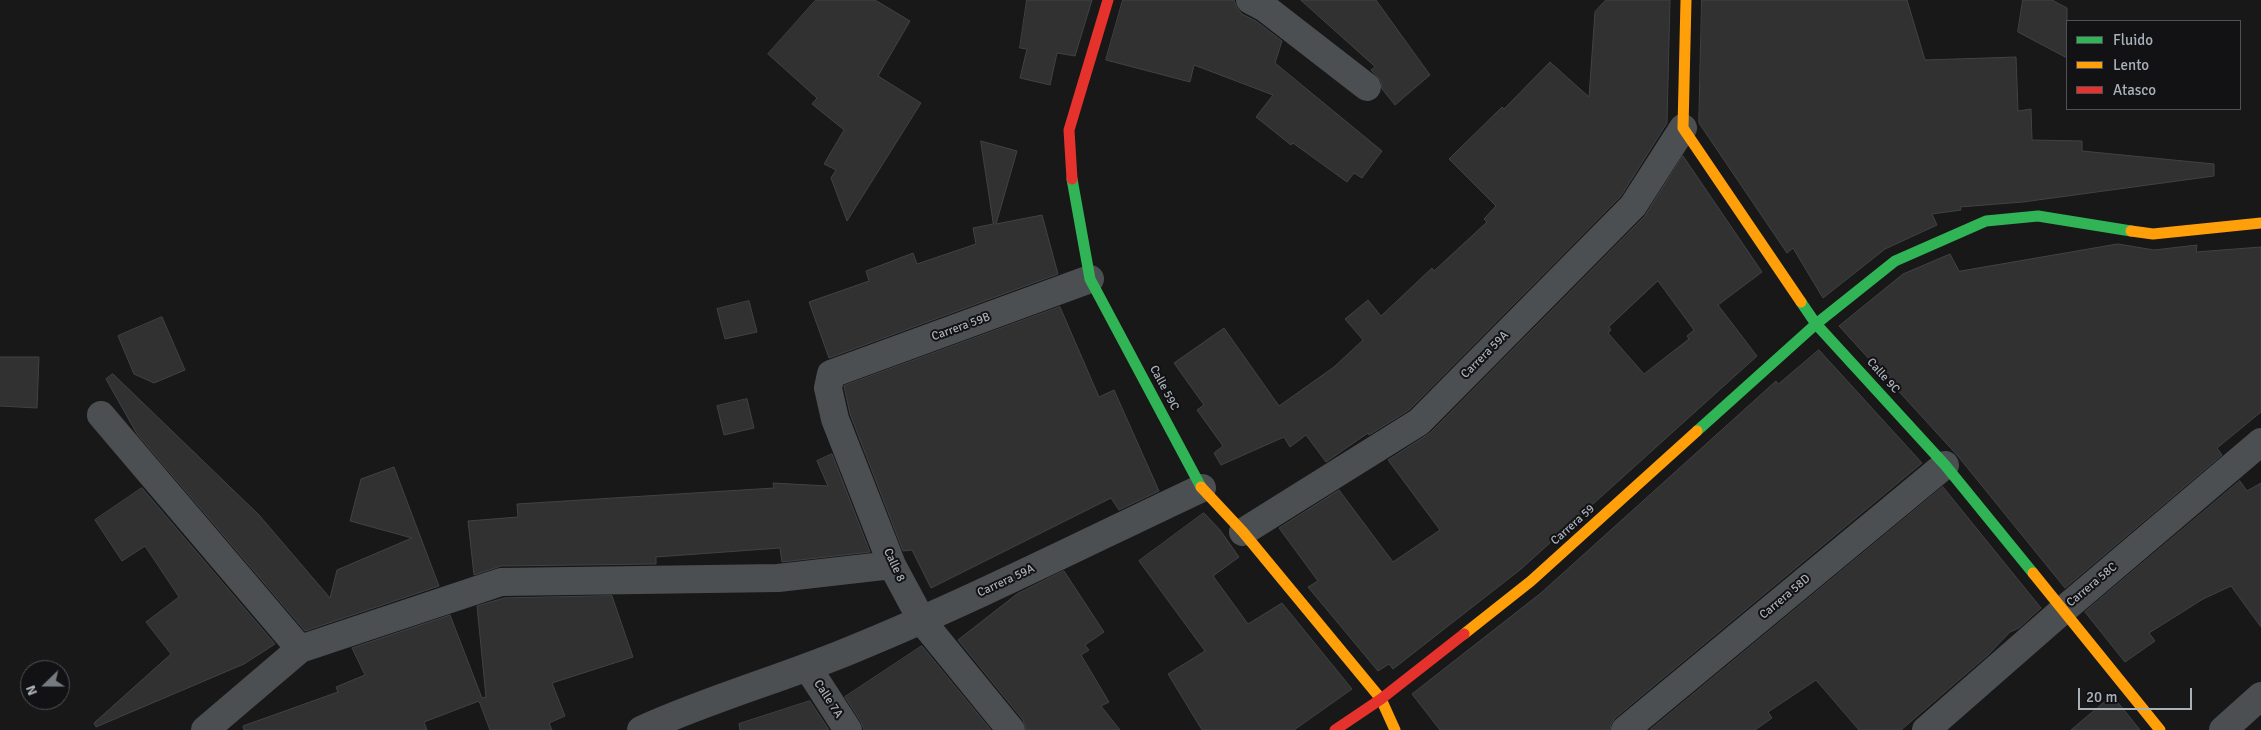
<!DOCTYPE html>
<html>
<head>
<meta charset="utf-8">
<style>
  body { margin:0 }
  #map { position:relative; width:2261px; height:730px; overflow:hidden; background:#181818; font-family:Signika,sans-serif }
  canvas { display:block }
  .legend { position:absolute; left:2066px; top:20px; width:175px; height:90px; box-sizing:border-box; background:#121214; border:1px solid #4e5256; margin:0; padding:6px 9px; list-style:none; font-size:15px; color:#a9b1b9 }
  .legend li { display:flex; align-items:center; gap:10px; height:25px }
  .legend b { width:25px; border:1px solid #4e5256 }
  .north { position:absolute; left:20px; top:660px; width:50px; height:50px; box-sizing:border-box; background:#121214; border:1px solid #4e5256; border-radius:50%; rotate:248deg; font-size:14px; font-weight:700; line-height:20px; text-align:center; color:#a9b1b9 }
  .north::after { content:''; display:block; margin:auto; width:18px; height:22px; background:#767b81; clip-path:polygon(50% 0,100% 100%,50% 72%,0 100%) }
  .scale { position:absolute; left:2078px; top:688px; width:114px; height:22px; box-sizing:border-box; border:2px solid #a9b1b9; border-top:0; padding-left:6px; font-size:15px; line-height:18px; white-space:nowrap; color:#a9b1b9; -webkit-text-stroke:4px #121214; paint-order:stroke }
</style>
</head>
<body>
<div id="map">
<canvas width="2261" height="730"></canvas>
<ul class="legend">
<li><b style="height:6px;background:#30b455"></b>Fluido</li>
<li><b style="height:6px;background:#ff9f0a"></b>Lento</li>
<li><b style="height:6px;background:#e5322d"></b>Atasco</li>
</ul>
<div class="north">N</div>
<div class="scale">20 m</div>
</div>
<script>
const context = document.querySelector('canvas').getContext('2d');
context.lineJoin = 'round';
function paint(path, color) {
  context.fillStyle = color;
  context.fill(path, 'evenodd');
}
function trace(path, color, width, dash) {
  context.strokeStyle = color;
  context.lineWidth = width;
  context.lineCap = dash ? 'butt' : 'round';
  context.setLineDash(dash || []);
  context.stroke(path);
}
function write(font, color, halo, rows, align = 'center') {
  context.font = font + ' Signika,sans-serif';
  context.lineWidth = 4;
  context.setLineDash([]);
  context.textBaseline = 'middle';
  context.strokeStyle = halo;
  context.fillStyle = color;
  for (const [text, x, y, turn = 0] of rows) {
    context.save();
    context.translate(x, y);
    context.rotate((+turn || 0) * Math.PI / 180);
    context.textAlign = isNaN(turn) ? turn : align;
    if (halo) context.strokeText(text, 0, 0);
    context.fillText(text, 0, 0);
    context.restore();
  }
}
const building = new Path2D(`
  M 816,0 L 875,0 L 910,21 L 878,76 L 921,103 L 847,221 L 831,178 L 836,170 L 824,164 L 844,130 L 812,104 L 817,98 L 768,54 Z
  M 1027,0 L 1092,0 L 1075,56 L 1057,53 L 1050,85 L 1020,78 L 1027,49 L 1020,48 Z
  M 1123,0 L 1234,0 L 1237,8 L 1242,14 L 1256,21 L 1282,41 L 1275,63 L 1382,151 L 1362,178 L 1354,173 L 1347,182 L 1293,143 L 1291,145 L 1256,117 L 1273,95 L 1194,65 L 1190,82 L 1106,60 Z
  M 1301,0 L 1376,0 L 1430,75 L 1395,105 L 1382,89 L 1381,81 L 1371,70 L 1375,67 Z
  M 1606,0 L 1670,0 L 1667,123 L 1621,196 L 1409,410 L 1369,435 L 1368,433 L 1326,462 L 1306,435 L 1290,447 L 1284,437 L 1221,465 L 1214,453 L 1223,446 L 1197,410 L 1204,405 L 1174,363 L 1224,328 L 1279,406 L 1334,367 L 1363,340 L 1345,319 L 1368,300 L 1381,316 L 1432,268 L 1434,271 L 1487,222 L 1484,219 L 1496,206 L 1449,159 L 1502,107 L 1504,109 L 1550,62 L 1589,97 L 1595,12 Z
  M 1702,0 L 1907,0 L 1925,60 L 2016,57 L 2018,111 L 2031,109 L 2032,140 L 2082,141 L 2082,151 L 2214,164 L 2214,176 L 2023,202 L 1960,207 L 1961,210 L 1932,214 L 1937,225 L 1885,249 L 1823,298 L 1793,248 L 1787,253 L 1699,123 Z
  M 2023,0 L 2052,0 L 2067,8 L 2067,58 L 2018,32 Z
  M 981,141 L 1017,151 L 996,224 L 1042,215 L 1058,274 L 829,358 L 809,302 L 869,281 L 866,271 L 913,253 L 917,264 L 976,244 L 973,228 L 993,224 Z
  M 1683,156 L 1762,272 L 1718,305 L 1757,356 L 1521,569 L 1393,669 L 1389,664 L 1378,671 L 1308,587 L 1318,581 L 1279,528 L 1339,490 L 1393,562 L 1440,530 L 1388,460 L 1430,433 L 1644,217 ZM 1658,281 L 1694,330 L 1687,336 L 1689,339 L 1644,374 L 1608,333 L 1611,330 L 1609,327 Z
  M 2118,244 L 2154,250 L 2197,245 L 2196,252 L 2261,247 L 2261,412 L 2217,448 L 2222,455 L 2065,588 L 1957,455 L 1839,326 L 1903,274 L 1950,254 L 1959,271 Z
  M 749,301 L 757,332 L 725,339 L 717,309 Z
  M 1060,307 L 1099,397 L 1114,390 L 1159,491 L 1119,510 L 1111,498 L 931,588 L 912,550 L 903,551 L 850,414 L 844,386 Z
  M 162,317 L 185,370 L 154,383 L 134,374 L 118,336 Z
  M 1819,350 L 1922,463 L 1615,718 L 1611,724 L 1610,730 L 1440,730 L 1412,694 L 1541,593 L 1776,381 L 1778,384 Z
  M 0,357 L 39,357 L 37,408 L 0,406 Z
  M 113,374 L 259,515 L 330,598 L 337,570 L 412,538 L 350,521 L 361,479 L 394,467 L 439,586 L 305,631 L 137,434 L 106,379 Z
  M 747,399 L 754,428 L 724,435 L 717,406 Z
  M 832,454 L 870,552 L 782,562 L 780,548 L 656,557 L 656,564 L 501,566 L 474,575 L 468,521 L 518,517 L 517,504 L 774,488 L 773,483 L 828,486 L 817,461 Z
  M 2240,481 L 2247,491 L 2261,483 L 2261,627 L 2231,586 L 2203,599 L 2149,633 L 2155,641 L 2125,662 L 2085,612 Z
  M 1943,487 L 2041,608 L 2019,628 L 2010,632 L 1988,655 L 1901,730 L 1859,730 L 1816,680 L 1768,712 L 1772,718 L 1755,730 L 1650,730 Z
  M 142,488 L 275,644 L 244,664 L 96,727 L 94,723 L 171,654 L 146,622 L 179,597 L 145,546 L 122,561 L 95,520 Z
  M 1204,513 L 1220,530 L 1239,557 L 1213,576 L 1248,624 L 1282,603 L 1352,689 L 1294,730 L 1202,730 L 1168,674 L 1205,651 L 1139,561 Z
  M 1064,571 L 1104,632 L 1085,645 L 1089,650 L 1081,655 L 1109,702 L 1101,706 L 1120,730 L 1026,730 L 1023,720 L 958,640 L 1017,594 Z
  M 612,596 L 633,657 L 552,683 L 565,716 L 549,723 L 552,730 L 490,730 L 479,701 L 424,722 L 427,730 L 244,730 L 243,726 L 338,692 L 336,687 L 365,675 L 352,648 L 450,615 L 482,698 L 486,697 L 477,606 L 504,598 Z
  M 922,646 L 991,730 L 864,730 L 861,722 L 845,697 Z
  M 2112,695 L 2140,730 L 2071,730 L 2103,703 Z
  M 810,701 L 829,730 L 740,730 L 739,724 Z`);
const street = new Path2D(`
  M 1250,0 L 1265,8 L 1367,87
  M 101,415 L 300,649
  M 1243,532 L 1419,422 L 1633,206 L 1683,128
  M 808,668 L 848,730
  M 205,730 L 300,649 L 501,582 L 778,578 L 892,565
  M 641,730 C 711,698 785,678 856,648 C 973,600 1087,542 1202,488
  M 1011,730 L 922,621 L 892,565 L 835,419 L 828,388 L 831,374 L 1090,279
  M 1625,730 L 1945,465
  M 1926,730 L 2062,611 L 2261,442
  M 2223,730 L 2261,696`);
const fast = new Path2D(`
  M 1072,179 L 1090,279 L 1201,487
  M 1801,302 L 1816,324 L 1945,465 L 2033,573
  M 1697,431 L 1816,324 L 1895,261 L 1986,221 L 2038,216 L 2131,231`);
const slow = new Path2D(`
  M 1686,0 L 1683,128 L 1801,302
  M 2131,231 L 2153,234 L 2261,223
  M 1201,487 L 1243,532 L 1381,699 L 1395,730
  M 2033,573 L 2160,730
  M 1464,634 L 1531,581 L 1697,431`);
const jam = new Path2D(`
  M 1072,179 L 1069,130 L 1108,0
  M 1335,730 L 1381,699 L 1464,634`);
const streetNames = [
  ["Carrera 59B",961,327,-20],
  ["Carrera 59A",1485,355,-45],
  ["Calle 9C",1883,376,48],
  ["Calle 59C",1164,388,62],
  ["Carrera 59",1573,525,-42],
  ["Calle 8",894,565,65],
  ["Carrera 59A",1006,581,-25],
  ["Carrera 58C",2092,585,-40],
  ["Carrera 58D",1785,597,-40],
  ["Calle 7A",828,699,57]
];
paint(building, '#313132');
trace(building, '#404244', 1);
trace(street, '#4c4f51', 28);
trace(fast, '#30b455', 11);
trace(slow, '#ff9f0a', 11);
trace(jam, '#e5322d', 11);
write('12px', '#a9b1b9', '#121214', streetNames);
</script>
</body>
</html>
